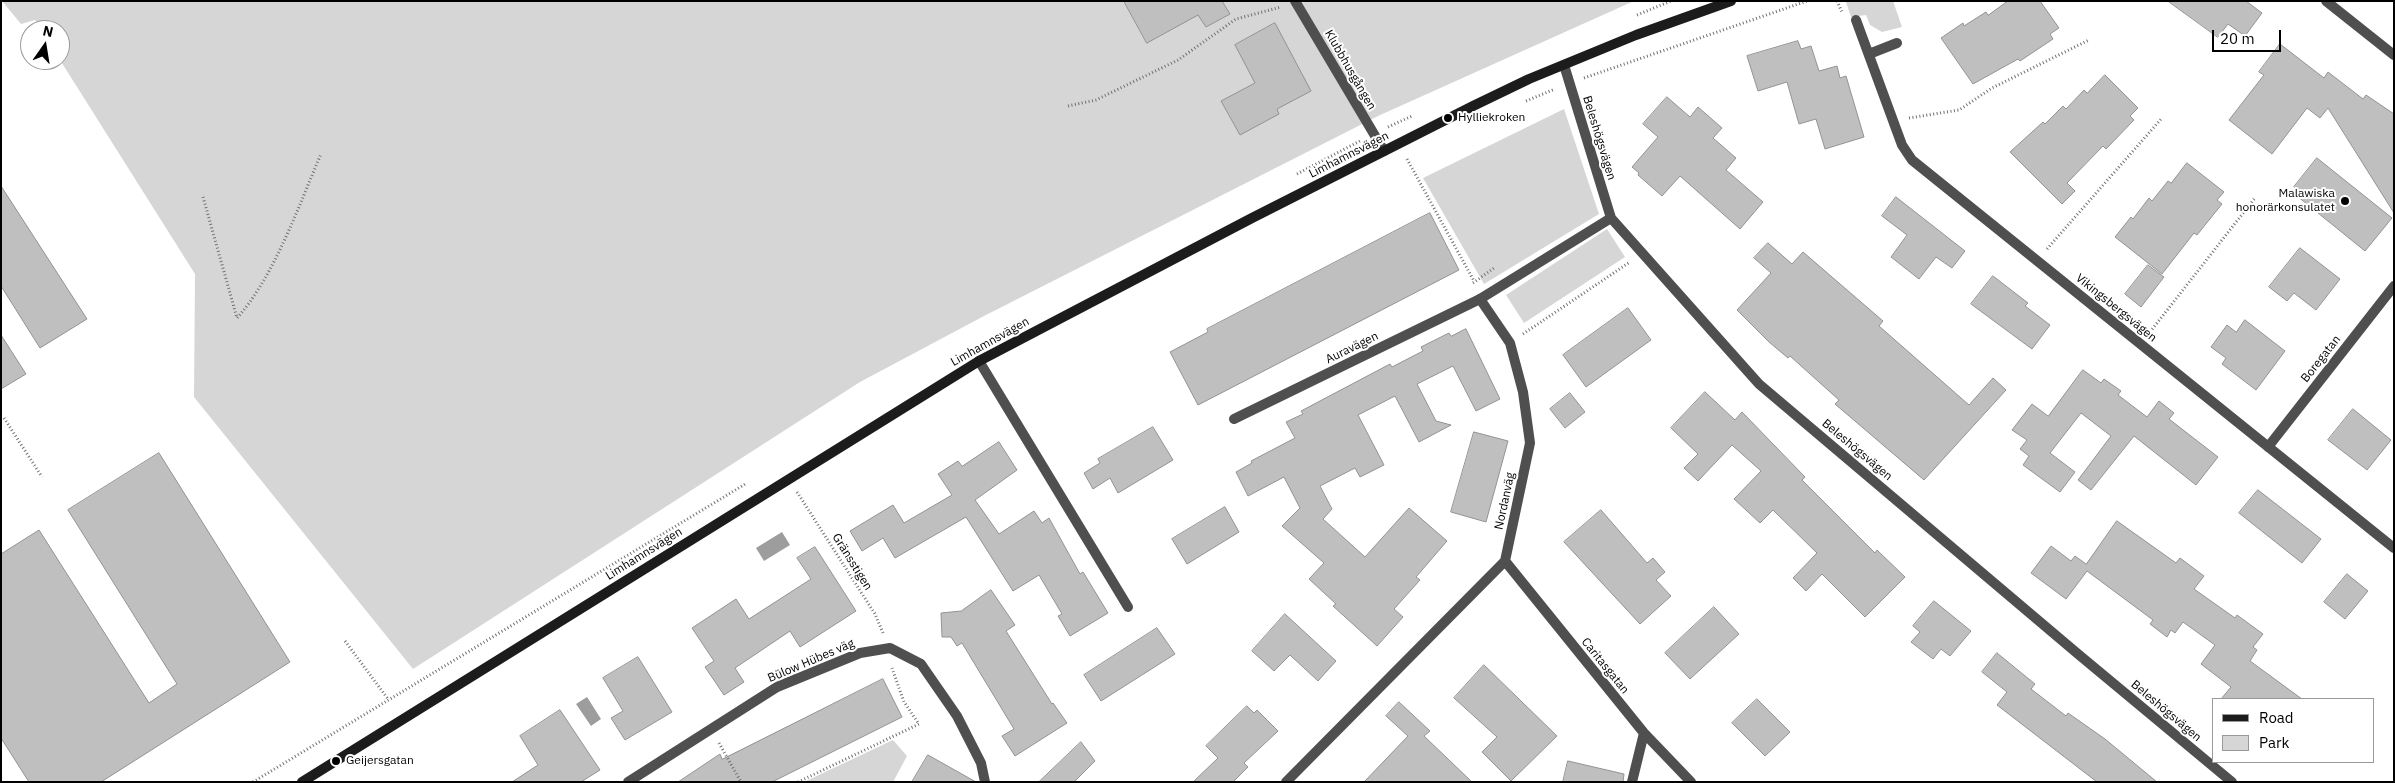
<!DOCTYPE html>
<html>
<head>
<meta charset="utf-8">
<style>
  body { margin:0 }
  #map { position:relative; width:2395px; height:783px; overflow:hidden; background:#fff; font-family:"IBM Plex Sans",sans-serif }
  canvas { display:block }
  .frame { position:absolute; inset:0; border:2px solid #000; pointer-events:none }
  .legend { position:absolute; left:2212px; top:698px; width:162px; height:65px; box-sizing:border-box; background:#fff; border:1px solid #999; margin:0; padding:6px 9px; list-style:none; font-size:15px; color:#000 }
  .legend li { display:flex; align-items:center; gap:10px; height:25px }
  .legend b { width:25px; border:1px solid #999 }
  .north { position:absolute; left:20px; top:20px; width:50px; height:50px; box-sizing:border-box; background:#fff; border:1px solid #999; border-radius:50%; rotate:13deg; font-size:14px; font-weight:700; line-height:20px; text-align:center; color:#000 }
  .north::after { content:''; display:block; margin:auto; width:18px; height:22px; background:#000; clip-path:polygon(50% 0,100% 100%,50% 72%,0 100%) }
  .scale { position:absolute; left:2212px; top:30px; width:69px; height:22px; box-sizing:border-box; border:2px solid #000; border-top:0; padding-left:6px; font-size:15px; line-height:18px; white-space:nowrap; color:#000; -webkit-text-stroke:4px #fff; paint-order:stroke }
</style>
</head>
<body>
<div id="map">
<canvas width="2395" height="783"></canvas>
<div class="frame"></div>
<ul class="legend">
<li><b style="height:6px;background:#1c1c1c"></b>Road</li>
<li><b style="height:14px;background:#d6d6d6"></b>Park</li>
</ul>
<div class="north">N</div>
<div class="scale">20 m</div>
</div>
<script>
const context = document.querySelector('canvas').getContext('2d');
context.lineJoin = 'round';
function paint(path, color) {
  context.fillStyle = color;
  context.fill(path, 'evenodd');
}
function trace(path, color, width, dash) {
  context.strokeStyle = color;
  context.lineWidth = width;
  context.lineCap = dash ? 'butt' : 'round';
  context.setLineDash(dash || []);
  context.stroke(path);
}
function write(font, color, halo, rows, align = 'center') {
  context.font = font + ' "IBM Plex Sans",sans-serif';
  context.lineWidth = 4;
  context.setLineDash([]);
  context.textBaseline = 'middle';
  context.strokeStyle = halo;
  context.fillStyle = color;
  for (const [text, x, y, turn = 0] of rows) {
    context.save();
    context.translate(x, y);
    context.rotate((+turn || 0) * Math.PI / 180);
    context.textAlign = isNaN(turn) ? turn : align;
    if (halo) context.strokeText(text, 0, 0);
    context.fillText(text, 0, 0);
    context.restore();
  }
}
const green = new Path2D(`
  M 2,1 L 1634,1 L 1378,116 L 984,316 L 860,382 L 413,669 L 194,397 L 195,274 L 60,60 L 60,30 L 41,30 L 35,20 L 21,24 Z
  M 1893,1 L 1902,27 L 1882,32 L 1870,25 L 1866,15 L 1851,17 L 1846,2 Z
  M 1564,109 L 1599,214 L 1484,284 L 1423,178 Z
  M 1607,229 L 1625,257 L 1524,323 L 1506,295 Z
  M 893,740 L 907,756 L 893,782 L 804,782 Z`);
const water = new Path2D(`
  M 782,532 L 790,545 L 764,561 L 756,548 Z
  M 587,697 L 601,719 L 591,726 L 576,704 Z`);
const building = new Path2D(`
  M 1124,1 L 1222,1 L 1230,14 L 1206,27 L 1198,15 L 1147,43 Z
  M 2008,1 L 2040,1 L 2059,28 L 2050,34 L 2053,39 L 2020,61 L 2018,59 L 1973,84 L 1941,38 L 1963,23 L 1964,26 L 1986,12 L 1988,15 Z
  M 2168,1 L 2246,1 L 2262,13 L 2245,36 L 2228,24 L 2218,37 Z
  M 1275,23 L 1311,91 L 1277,109 L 1279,114 L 1240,135 L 1221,101 L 1255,83 L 1235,45 Z
  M 1798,41 L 1801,49 L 1811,46 L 1819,71 L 1837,66 L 1840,78 L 1846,76 L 1864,137 L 1825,149 L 1816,119 L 1799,124 L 1787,82 L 1758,91 L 1747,56 Z
  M 2280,44 L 2324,78 L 2328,72 L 2363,99 L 2366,95 L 2394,114 L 2394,213 L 2328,108 L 2320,118 L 2307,108 L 2272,154 L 2229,120 L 2264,75 L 2259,72 Z
  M 2105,75 L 2138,108 L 2130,116 L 2134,120 L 2106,149 L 2103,146 L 2067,183 L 2075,191 L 2062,204 L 2010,152 L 2043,122 L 2045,124 L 2063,106 L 2066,109 L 2084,90 L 2087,93 Z
  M 1667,97 L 1690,117 L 1698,107 L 1722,128 L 1713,138 L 1736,158 L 1726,170 L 1763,202 L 1740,229 L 1680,176 L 1662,196 L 1638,175 L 1639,173 L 1632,167 L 1658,137 L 1643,124 Z
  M 2317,158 L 2392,218 L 2365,251 L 2297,196 L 2300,192 L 2294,187 Z
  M 2187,163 L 2224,192 L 2217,200 L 2222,204 L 2197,235 L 2194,233 L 2162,274 L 2115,237 L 2131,217 L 2133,219 L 2149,198 L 2152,201 L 2168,181 L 2171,183 Z
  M 1,186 L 87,319 L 40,348 L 1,286 Z
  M 1896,197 L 1965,251 L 1952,268 L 1936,257 L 1919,279 L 1891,257 L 1907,235 L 1882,216 Z
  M 1430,213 L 1459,270 L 1198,405 L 1170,352 L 1208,332 L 1207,329 Z
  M 1768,243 L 1792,264 L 1803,252 L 1883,321 L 1879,326 L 1969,405 L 1993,378 L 2006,390 L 1924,480 L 1835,404 L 1839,400 L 1790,356 L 1788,358 L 1769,342 L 1737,310 L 1771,273 L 1754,258 Z
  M 2300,248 L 2340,279 L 2316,310 L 2294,293 L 2287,301 L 2269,287 Z
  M 2148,265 L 2164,277 L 2141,307 L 2125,294 Z
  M 1993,276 L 2028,303 L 2025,306 L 2050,325 L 2032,349 L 1971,304 Z
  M 1628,308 L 1651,340 L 1586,387 L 1563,355 Z
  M 2245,320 L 2285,351 L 2256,390 L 2222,364 L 2226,358 L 2211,347 L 2227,325 L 2236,332 Z
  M 1466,329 L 1500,399 L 1476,411 L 1453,366 L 1417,384 L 1436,421 L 1451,425 L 1419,442 L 1395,396 L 1358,415 L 1384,465 L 1360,477 L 1355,468 L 1320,486 L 1332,509 L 1323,519 L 1365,557 L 1409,508 L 1447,541 L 1416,577 L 1420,580 L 1394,609 L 1403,617 L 1377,646 L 1333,606 L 1336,604 L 1309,579 L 1324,563 L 1282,526 L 1300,508 L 1284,477 L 1248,496 L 1236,472 L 1252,463 L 1251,461 L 1295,438 L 1286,422 L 1303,414 L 1301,411 L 1390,364 L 1392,367 L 1423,351 L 1421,347 L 1449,333 L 1451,336 Z
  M 1,335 L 26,374 L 1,389 Z
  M 2083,370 L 2101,383 L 2104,379 L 2121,391 L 2118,395 L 2147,417 L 2159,401 L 2174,413 L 2169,419 L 2218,457 L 2196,485 L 2134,436 L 2091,490 L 2078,480 L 2111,436 L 2081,413 L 2050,453 L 2075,472 L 2060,492 L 2023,465 L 2029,456 L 2020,449 L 2027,440 L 2012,430 L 2032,404 L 2048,416 Z
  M 1705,392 L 1735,420 L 1742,412 L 1805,477 L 1802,480 L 1875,553 L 1877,550 L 1905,577 L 1865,617 L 1822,574 L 1806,591 L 1793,578 L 1817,553 L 1773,510 L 1760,523 L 1734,499 L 1761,471 L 1732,445 L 1698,481 L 1684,468 L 1698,454 L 1671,428 Z
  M 1570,393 L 1585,412 L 1565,428 L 1550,409 Z
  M 2353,409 L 2391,440 L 2367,470 L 2328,440 Z
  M 1153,427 L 1173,460 L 1118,493 L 1110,478 L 1093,489 L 1084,473 L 1100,463 L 1098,459 Z
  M 1474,432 L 1508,441 L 1486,522 L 1451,512 Z
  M 999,442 L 1017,470 L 975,500 L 999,534 L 1034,511 L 1042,523 L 1049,518 L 1080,574 L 1083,572 L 1108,613 L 1070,636 L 1058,616 L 1062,614 L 1039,575 L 1013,591 L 966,517 L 895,558 L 883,538 L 862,551 L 850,531 L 893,505 L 904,523 L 952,495 L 938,474 L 958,461 L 962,466 Z
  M 159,453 L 290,662 L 101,782 L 29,782 L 1,738 L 1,554 L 39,530 L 149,703 L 177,684 L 68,510 Z
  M 2258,490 L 2321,539 L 2302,563 L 2239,513 Z
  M 1225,507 L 1239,532 L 1187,564 L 1172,539 Z
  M 1601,510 L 1647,563 L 1653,558 L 1665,572 L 1656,580 L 1671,596 L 1640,624 L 1564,542 Z
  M 2117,521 L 2176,563 L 2180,558 L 2204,576 L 2194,589 L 2235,618 L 2237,615 L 2263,634 L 2253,647 L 2257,650 L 2250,661 L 2302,699 L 2221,699 L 2231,687 L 2201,664 L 2215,645 L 2183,622 L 2175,633 L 2171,630 L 2167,637 L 2150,624 L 2153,620 L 2087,571 L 2066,599 L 2031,573 L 2051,546 L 2071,561 L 2075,556 L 2086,564 Z
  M 815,547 L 856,611 L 800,647 L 790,631 L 735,668 L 744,682 L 724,695 L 705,667 L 714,661 L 692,628 L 736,599 L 749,619 L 811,579 L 797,558 Z
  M 2347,574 L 2368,591 L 2345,619 L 2324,602 Z
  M 991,590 L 1015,625 L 1006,631 L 1052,704 L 1053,703 L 1067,723 L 1015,756 L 1002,736 L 1014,729 L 962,643 L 957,646 L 951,637 L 942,637 L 941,613 L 961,611 Z
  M 1934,601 L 1971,631 L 1950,656 L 1941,649 L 1933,659 L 1911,642 L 1920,632 L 1913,626 Z
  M 1714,607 L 1739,634 L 1690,679 L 1665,653 Z
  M 1285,614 L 1336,661 L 1318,681 L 1290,655 L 1274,671 L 1252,651 Z
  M 1157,628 L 1175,654 L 1101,701 L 1084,675 Z
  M 1997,653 L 2035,684 L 2031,689 L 2066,716 L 2068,713 L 2105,739 L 2157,782 L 2097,782 L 1997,705 L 2007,692 L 1982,672 Z
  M 638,657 L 672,712 L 625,740 L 611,718 L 623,711 L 603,678 Z
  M 1484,665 L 1557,736 L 1511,781 L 1482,752 L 1497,737 L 1454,698 Z
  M 883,679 L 902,717 L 772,782 L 678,782 L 720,754 L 722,759 Z
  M 1757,699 L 1790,732 L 1765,756 L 1732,723 Z
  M 1399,702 L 1430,731 L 1424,736 L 1472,782 L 1364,782 L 1408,736 L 1386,716 Z
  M 1247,706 L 1254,713 L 1257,710 L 1278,731 L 1244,763 L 1248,767 L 1233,782 L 1193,782 L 1218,758 L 1206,746 Z
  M 560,710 L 600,770 L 581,782 L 512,782 L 538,765 L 520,736 Z
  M 1081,742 L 1095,761 L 1074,782 L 1039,782 Z
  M 928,755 L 976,782 L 912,782 Z
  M 1568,761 L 1624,774 L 1623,782 L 1563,782 Z`);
const path = new Path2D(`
  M 1837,1 L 1842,12
  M 1637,15 L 1671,1
  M 1584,78 L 1807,1
  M 1526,101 L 1555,89
  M 1068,106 L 1096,100 L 1178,60 L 1236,19 L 1281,7
  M 1909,118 L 1959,110 L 1992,88 L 2089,40
  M 1388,127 L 1412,116
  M 1407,159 L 1474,281
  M 1297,174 L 1360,141
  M 203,197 L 237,318 C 274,277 299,205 321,154
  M 2047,249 L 2162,118
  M 1473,283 L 1494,268
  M 2150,332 L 2255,198
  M 1523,334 L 1630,262
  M 4,418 L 42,477
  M 797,492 L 875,614 L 883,633
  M 345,641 L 388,699
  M 719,743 L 741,782
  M 253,782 L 747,483
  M 798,782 L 919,724 L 904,702 L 892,668`);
const service = new Path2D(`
  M 1295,1 L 1384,151`);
const pedestrian = new Path2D(`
  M 1234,419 L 1480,299`);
const minor = new Path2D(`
  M 2326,1 L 2394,55
  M 1856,20 L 1902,145 L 1912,160 L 2394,548
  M 1869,54 L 1897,43
  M 1564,65 L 1611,218 L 1759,384 L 2078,654 L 2232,782
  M 979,361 L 1128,607
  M 2268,447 L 2394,286
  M 1505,561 L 1644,733 L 1691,782
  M 628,782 L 777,687 L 860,653 L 890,648 L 921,664 L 957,716 L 981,763 L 985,782
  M 1286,782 L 1505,561 L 1530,443 L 1523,392 L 1510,343 L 1480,299 L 1611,218
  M 1632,782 L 1644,733`);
const secondary = new Path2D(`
  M 302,782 L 979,361 L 1252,218 L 1473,106 L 1529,79 L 1636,35 L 1731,1`);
const markers = [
  [1448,118,5,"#000"],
  [2345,201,5,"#000"],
  [336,761,5,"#000"]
];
const streetNames = [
  ["Klubbhusgången",1350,70,60],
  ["Beleshögsvägen",1599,138,73],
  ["Limhamnsvägen",1349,155,-27],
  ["Vikingsbergsvägen",2116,308,39],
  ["Limhamnsvägen",990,342,-29],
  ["Auravägen",1352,348,-26],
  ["Boregatan",2321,359,-52],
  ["Beleshögsvägen",1857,450,40],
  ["Nordanväg",1505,501,-78],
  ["Limhamnsvägen",644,554,-32],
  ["Gränsstigen",852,562,58],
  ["Bülow Hübes väg",811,661,-23],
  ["Caritasgatan",1605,666,51],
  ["Beleshögsvägen",2166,711,40]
];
const poiNames = [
  ["Hylliekroken",1458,118],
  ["Malawiska",2335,194,"right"],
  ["honorärkonsulatet",2335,208,"right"],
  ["Geijersgatan",346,761]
];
paint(green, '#d6d6d6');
paint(water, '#9d9d9d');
paint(building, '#bfbfbf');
trace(building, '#939393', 1);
trace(path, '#717171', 3, [1, 2.5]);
trace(service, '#4f4f4f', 10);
trace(pedestrian, '#4f4f4f', 10);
trace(minor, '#4f4f4f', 10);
trace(secondary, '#1c1c1c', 10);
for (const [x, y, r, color] of markers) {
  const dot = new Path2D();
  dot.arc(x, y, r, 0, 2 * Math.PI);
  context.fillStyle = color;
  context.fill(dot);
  trace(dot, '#fff', 2);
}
write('12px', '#000', '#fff', streetNames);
write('12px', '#000', '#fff', poiNames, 'left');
</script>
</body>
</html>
